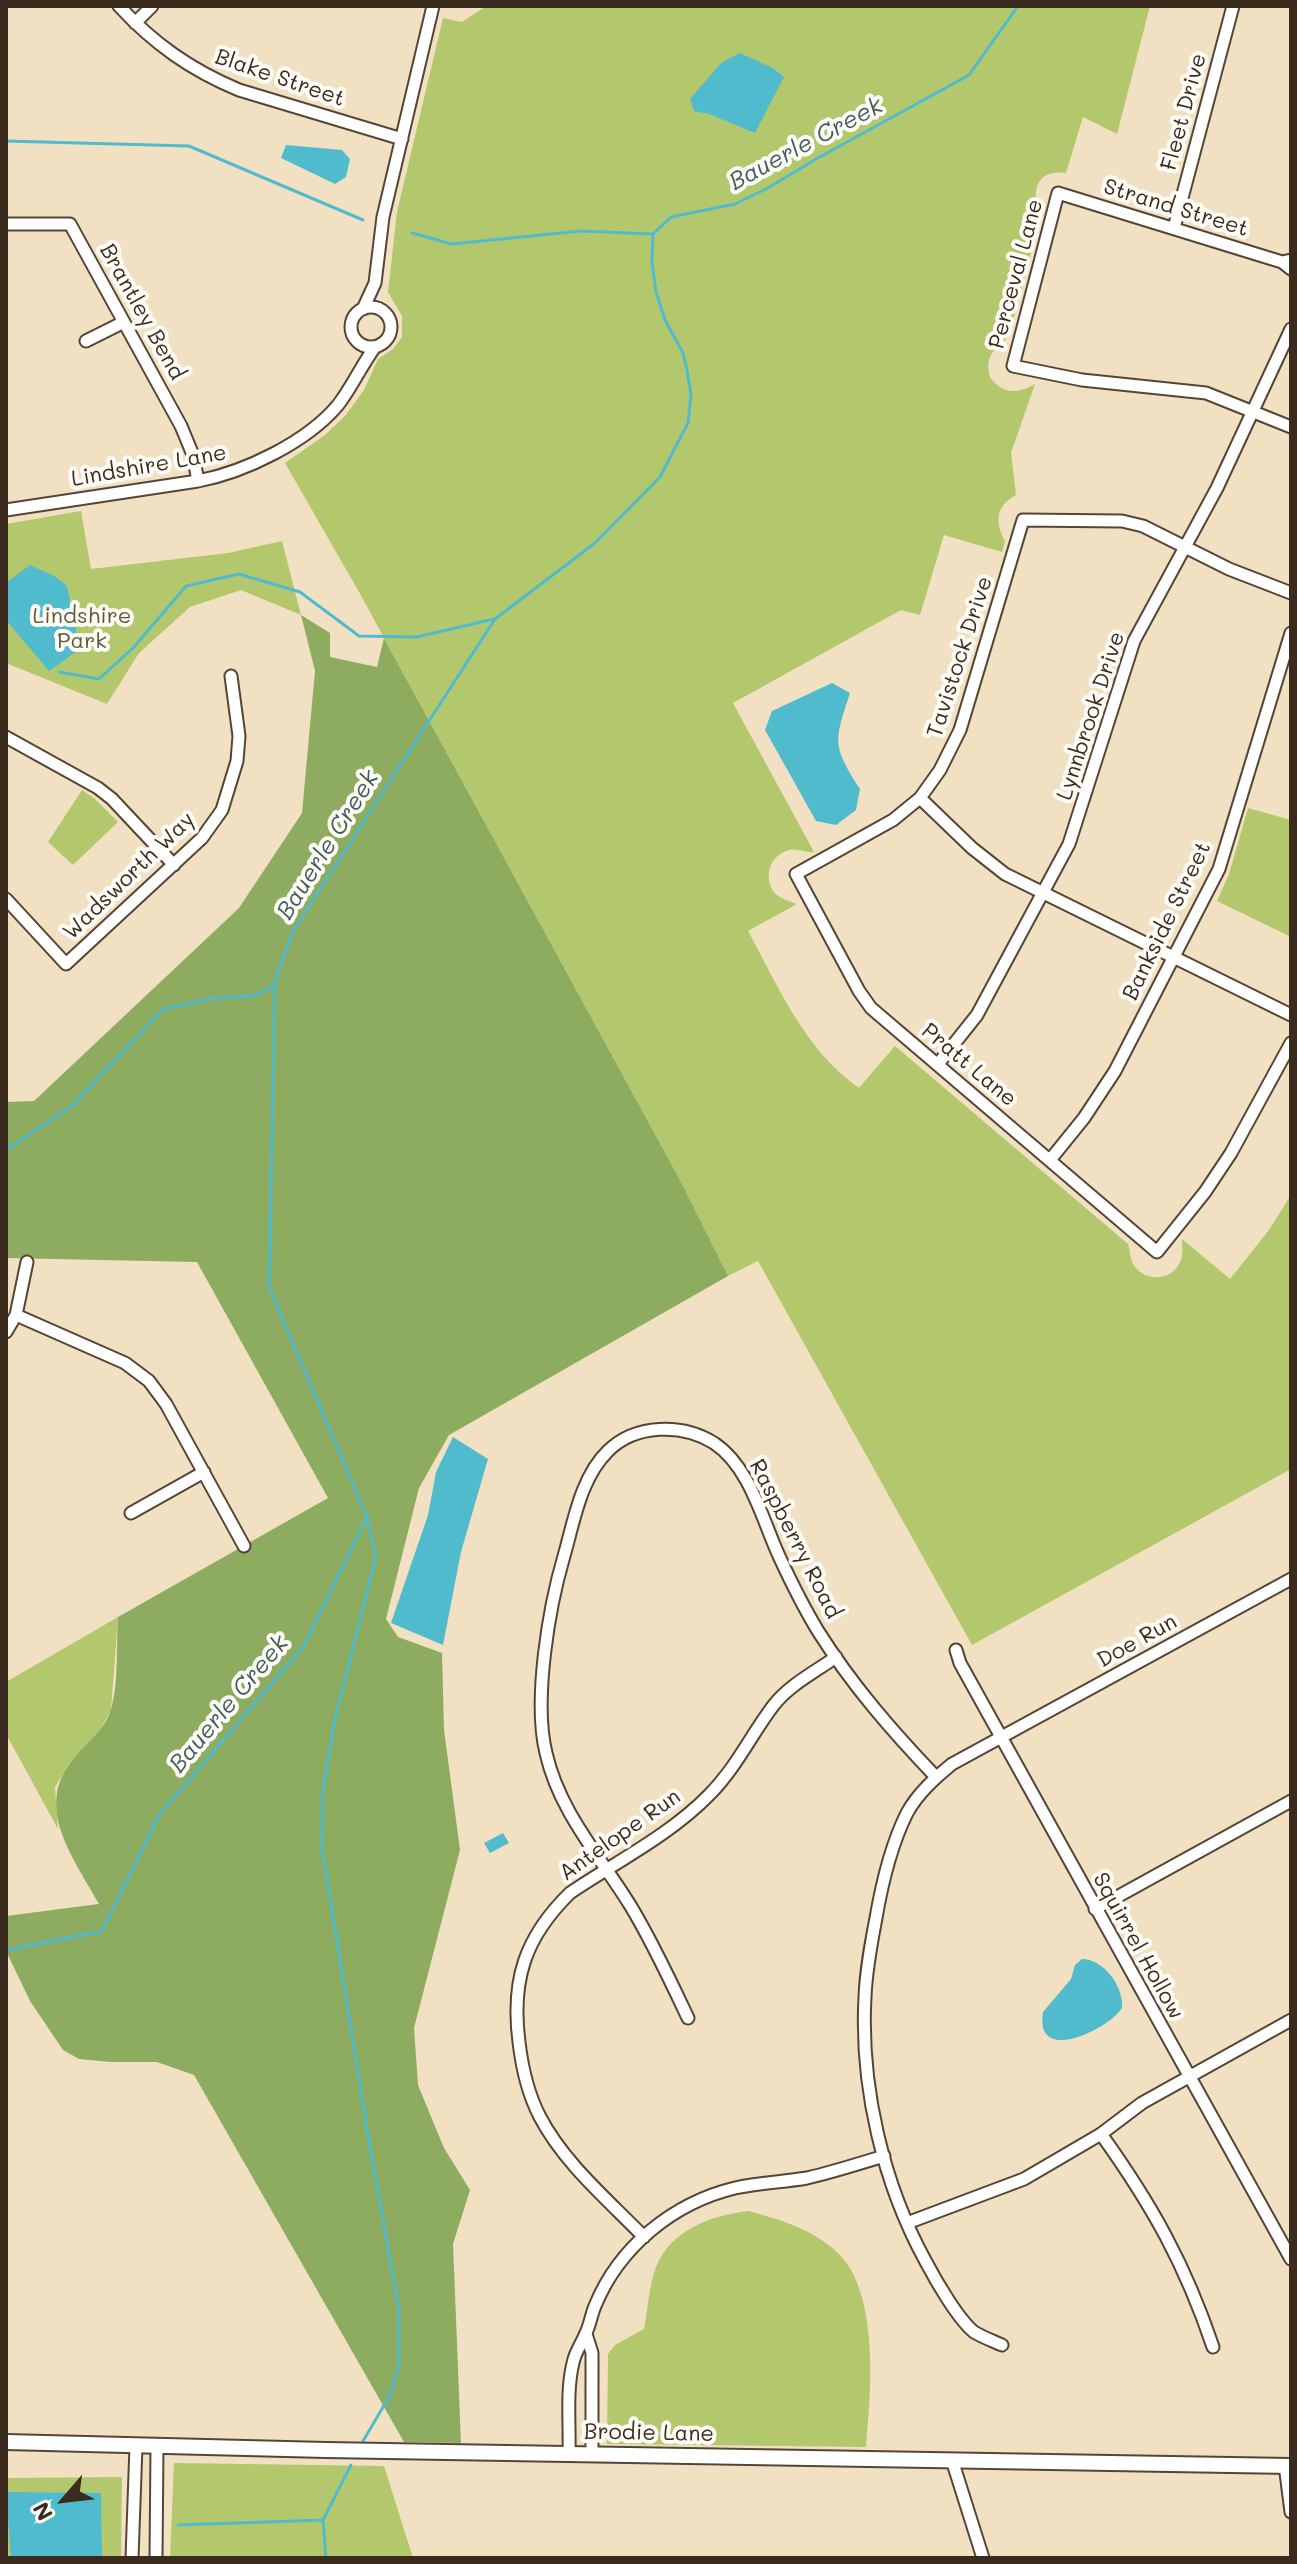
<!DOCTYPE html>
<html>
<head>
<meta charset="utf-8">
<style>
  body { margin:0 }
  #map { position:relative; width:1297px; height:2564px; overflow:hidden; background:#f1e1c2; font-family:Mali,sans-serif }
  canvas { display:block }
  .frame { position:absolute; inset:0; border:8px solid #3b2a1e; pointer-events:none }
  .north { position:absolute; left:24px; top:2460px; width:80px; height:80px; -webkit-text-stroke:6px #fdfcf7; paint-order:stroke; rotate:242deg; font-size:22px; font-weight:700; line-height:32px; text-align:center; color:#3b2a1e }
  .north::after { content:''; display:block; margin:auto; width:28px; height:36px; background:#3b2a1e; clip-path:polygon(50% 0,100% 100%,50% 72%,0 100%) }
</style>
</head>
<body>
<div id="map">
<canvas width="1297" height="2564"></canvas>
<div class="frame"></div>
<div class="north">N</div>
</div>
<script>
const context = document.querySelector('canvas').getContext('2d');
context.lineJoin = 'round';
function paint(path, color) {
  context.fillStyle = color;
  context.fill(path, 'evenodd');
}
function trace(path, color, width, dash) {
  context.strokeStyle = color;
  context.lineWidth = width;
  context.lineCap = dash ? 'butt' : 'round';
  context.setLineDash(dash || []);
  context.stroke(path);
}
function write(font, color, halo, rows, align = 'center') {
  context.font = font + ' Mali,sans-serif';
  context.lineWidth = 8;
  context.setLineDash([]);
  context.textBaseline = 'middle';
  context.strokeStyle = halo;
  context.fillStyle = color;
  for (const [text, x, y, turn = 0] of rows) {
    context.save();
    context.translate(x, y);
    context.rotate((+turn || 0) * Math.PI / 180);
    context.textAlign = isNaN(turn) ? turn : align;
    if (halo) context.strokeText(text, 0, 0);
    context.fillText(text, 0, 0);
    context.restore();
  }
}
const green = new Path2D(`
  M 486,6 L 1150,6 L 1117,134 L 1083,117 L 1066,173 C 1036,169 1030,192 1041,214 L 1009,336 C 995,349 984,356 990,377 C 1003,395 1018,394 1035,384 L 1011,453 L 1016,495 C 995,506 995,523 1005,541 L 1002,552 L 944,535 L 920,615 L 901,610 L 733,703 L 814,852 C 806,853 798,848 789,850 C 770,855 763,877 774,892 C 780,899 789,901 797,904 L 748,931 C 779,988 805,1050 859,1088 L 895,1046 L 1128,1244 C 1130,1250 1130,1257 1132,1262 C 1141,1281 1169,1283 1179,1264 C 1184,1256 1182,1248 1182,1239 L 1230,1279 L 1269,1230 L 1291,1195 L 1291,1469 L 972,1645 L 758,1261 L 728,1276 L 679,1178 L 359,592 L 285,463 L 325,435 L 345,416 L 364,390 L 378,359 L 393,349 L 402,337 L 402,316 L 388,292 L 397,212 L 443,18 L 462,22 Z
  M 81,511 L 91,569 L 228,553 L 282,541 L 301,615 L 241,590 L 190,607 L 139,653 L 107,704 L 6,663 L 6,524 Z
  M 82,790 L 95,799 L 118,822 L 73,865 L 48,842 Z
  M 1248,808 L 1291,820 L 1291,937 L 1217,901 L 1229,874 Z
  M 118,1617 L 111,1710 L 98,1734 L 70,1762 L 55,1787 L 58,1829 L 6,1734 L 6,1682 Z
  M 749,2211 C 781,2220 812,2229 837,2252 C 880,2292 871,2394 866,2447 L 607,2444 L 608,2354 L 615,2345 L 644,2329 C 648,2309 649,2285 656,2267 C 671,2229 713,2215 749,2211 Z
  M 174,2463 L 384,2466 L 413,2558 L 170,2558 Z
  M 122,2477 L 121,2558 L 6,2558 L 6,2478 Z`);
const forest = new Path2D(`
  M 301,615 L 330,633 L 330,657 L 377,667 L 384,638 L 679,1178 L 728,1276 L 449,1435 L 419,1488 L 386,1619 L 398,1637 L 442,1653 L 444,1730 L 460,1850 L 414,2028 L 418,2085 L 444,2148 L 470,2190 L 453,2244 L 461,2443 L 404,2442 L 194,2075 L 157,2062 L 110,2062 L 79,2059 L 63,2050 L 30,2001 L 6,1951 L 6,1916 L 99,1904 C 75,1860 35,1810 70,1763 C 83,1745 104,1733 111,1709 C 119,1681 116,1646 118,1617 L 328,1498 L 197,1262 L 6,1258 L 6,1102 L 34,1101 L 239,908 L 302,813 L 315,671 Z`);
const water = new Path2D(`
  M 740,53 L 773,68 L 784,77 L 755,133 L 709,114 L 694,111 L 690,99 L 721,63 Z
  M 286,145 L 342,150 L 350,159 L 346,177 L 335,184 L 281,158 Z
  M 30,565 L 54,576 L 67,586 L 80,649 L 49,671 L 6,620 L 7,582 Z
  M 832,683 L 850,693 C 834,742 832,745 860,789 L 856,810 L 836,825 L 816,821 L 765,730 L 772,711 Z
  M 453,1437 L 488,1459 L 461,1552 L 443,1645 L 391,1623 L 428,1515 L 436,1472 Z
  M 503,1833 L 509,1843 L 490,1853 L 484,1843 Z
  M 1082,1959 C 1104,1959 1124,1987 1122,2008 C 1109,2029 1034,2066 1043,2012 L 1071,1979 L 1075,1965 Z
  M 6,2492 L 101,2493 L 102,2558 L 11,2558 Z`);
const stream = new Path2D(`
  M 6,141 L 189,146 L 363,220
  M 412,233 L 452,244 L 581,231 L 653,234
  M 59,672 L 99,679 L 133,648 L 186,586 L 239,574 L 300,592 L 359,636 L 417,637 L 494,619
  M 6,1150 L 72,1106 L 163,1009 L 215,998 L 252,996 L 267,990 L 274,983
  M 6,1950 L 102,1931 L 159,1815 L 304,1646 L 367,1517 L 269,1287 L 275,981 L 293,931 L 495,619 L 595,543 L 660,477 L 688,423 L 691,395 L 687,370 L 683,353 L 665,320 L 656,292 L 652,262 L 653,234 L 671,217 L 735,204 L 766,189 L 818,158 L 969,75 L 1018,6
  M 363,2441 L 389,2397 L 399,2366 L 399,2310 L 369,2141 L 322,1848 L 323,1791 L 334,1723 L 376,1556 L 367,1517
  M 323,2520 L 326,2558
  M 178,2525 L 323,2520 L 351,2465`);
const street = new Path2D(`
  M 119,6 C 154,44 191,70 239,90 L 402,139
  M 135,23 L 152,6
  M 6,224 L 70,224 L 181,426 L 193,455 L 198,481
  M 1174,228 L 1233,6
  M 1291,260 L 1282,262 L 1291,269
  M 1282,262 L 1058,193 L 1013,366 L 1082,380 L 1206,393 L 1291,427
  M351 327a20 20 0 1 1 40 0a20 20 0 1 1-40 0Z
  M 363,309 L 375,283 L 383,217 L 433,6
  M 86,341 L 124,322
  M 6,510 L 198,481 C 245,472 307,442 338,405 C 352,387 361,366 375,347
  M 1291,593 L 1229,569 L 1143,526 L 1122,521 L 1023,520 L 960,730 L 940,770 L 920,798 L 893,820 L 796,874 L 859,991 L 871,1008 L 1157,1252 L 1205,1192 L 1231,1153 L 1291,1043
  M 6,737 L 98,788 L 112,799 L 174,865
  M 920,798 L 972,848 L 1005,874 L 1291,1015
  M 6,899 L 66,964 L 202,838 L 222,810 L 237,761 L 239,736 L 231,676
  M 938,1064 L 977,1015 L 1069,844 L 1134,641 L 1217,488 L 1291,329
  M 1050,1160 L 1084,1118 L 1115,1071 L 1219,869 L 1291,633
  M 16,1315 L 125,1363 L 149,1381 L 166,1404 L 244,1546
  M 6,1332 L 16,1315 L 27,1262
  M 131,1513 L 204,1472
  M 956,1650 L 960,1663 L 1291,2259
  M 1095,1909 L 1291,1801
  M 688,2018 C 670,1980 652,1941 630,1905 C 599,1855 559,1811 546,1753 C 533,1700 549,1607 564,1556 C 574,1521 581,1477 608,1451 C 635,1424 682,1423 714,1443 C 750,1467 762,1519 779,1556 C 791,1582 804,1608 818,1631 C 852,1685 892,1731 936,1777
  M 1101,2134 C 1152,2205 1185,2264 1213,2347
  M 907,2223 L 1024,2179 L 1101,2134 L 1142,2103 L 1291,2020
  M 644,2237 C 608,2200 564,2163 540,2117 C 528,2094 522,2068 519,2042 C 511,1980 525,1937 570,1893 C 616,1862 670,1835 709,1795 C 736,1768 751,1735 773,1706 C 789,1685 815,1672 836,1657
  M 586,2334 L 592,2353 L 592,2454
  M 1002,2345 C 993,2341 982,2337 974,2332 C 958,2319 936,2281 926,2262 C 883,2184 860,2086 865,1997 C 866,1970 871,1944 876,1918 C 882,1883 891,1845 907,1813 C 918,1793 935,1778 952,1764 L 1291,1579
  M 569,2454 C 570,2425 566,2391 573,2363 C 575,2352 581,2345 585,2335 C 590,2326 591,2315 595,2306 C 619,2247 673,2203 735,2188 C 758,2183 783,2182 807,2178 C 833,2172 858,2164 884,2156
  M 952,2460 L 983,2558
  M 1285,2465 L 1291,2512
  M 132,2558 L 136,2446
  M 156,2558 L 157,2447`);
const secondary = new Path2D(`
  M 6,2442 L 326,2450 L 1291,2466`);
const streetNames = [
  ["Blake Street",280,78,19],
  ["Fleet Drive",1184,112,-75],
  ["Strand Street",1176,208,17],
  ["Perceval Lane",1016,274,-75],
  ["Brantley Bend",142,312,61],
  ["Lindshire Lane",149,466,-10],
  ["Tavistock Drive",960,657,-72],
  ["Lynnbrook Drive",1091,716,-72],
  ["Wadsworth Way",129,876,-44],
  ["Bankside Street",1167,921,-64],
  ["Pratt Lane",969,1065,40],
  ["Raspberry Road",795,1539,63],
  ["Doe Run",1137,1641,-29],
  ["Antelope Run",620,1835,-35],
  ["Squirrel Hollow",1138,1946,61],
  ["Brodie Lane",649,2433,1]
];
const parkNames = [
  ["Lindshire",82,616],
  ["Park",82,641]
];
const waterNames = [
  ["Bauerle Creek",806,144,-28],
  ["Bauerle Creek",328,845,-58],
  ["Bauerle Creek",229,1704,-50]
];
paint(green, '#b3c86c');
paint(forest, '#8eac60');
paint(water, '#51bbce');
trace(stream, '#51bbce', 3);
trace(street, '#564537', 15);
trace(secondary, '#564537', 18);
trace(street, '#fff', 11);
trace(secondary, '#fff', 14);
write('22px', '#3b2a1e', '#fdfcf7', streetNames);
write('22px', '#5f5935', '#fdfcf7', parkNames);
write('italic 24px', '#435d5c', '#fdfcf7', waterNames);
</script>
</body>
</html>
